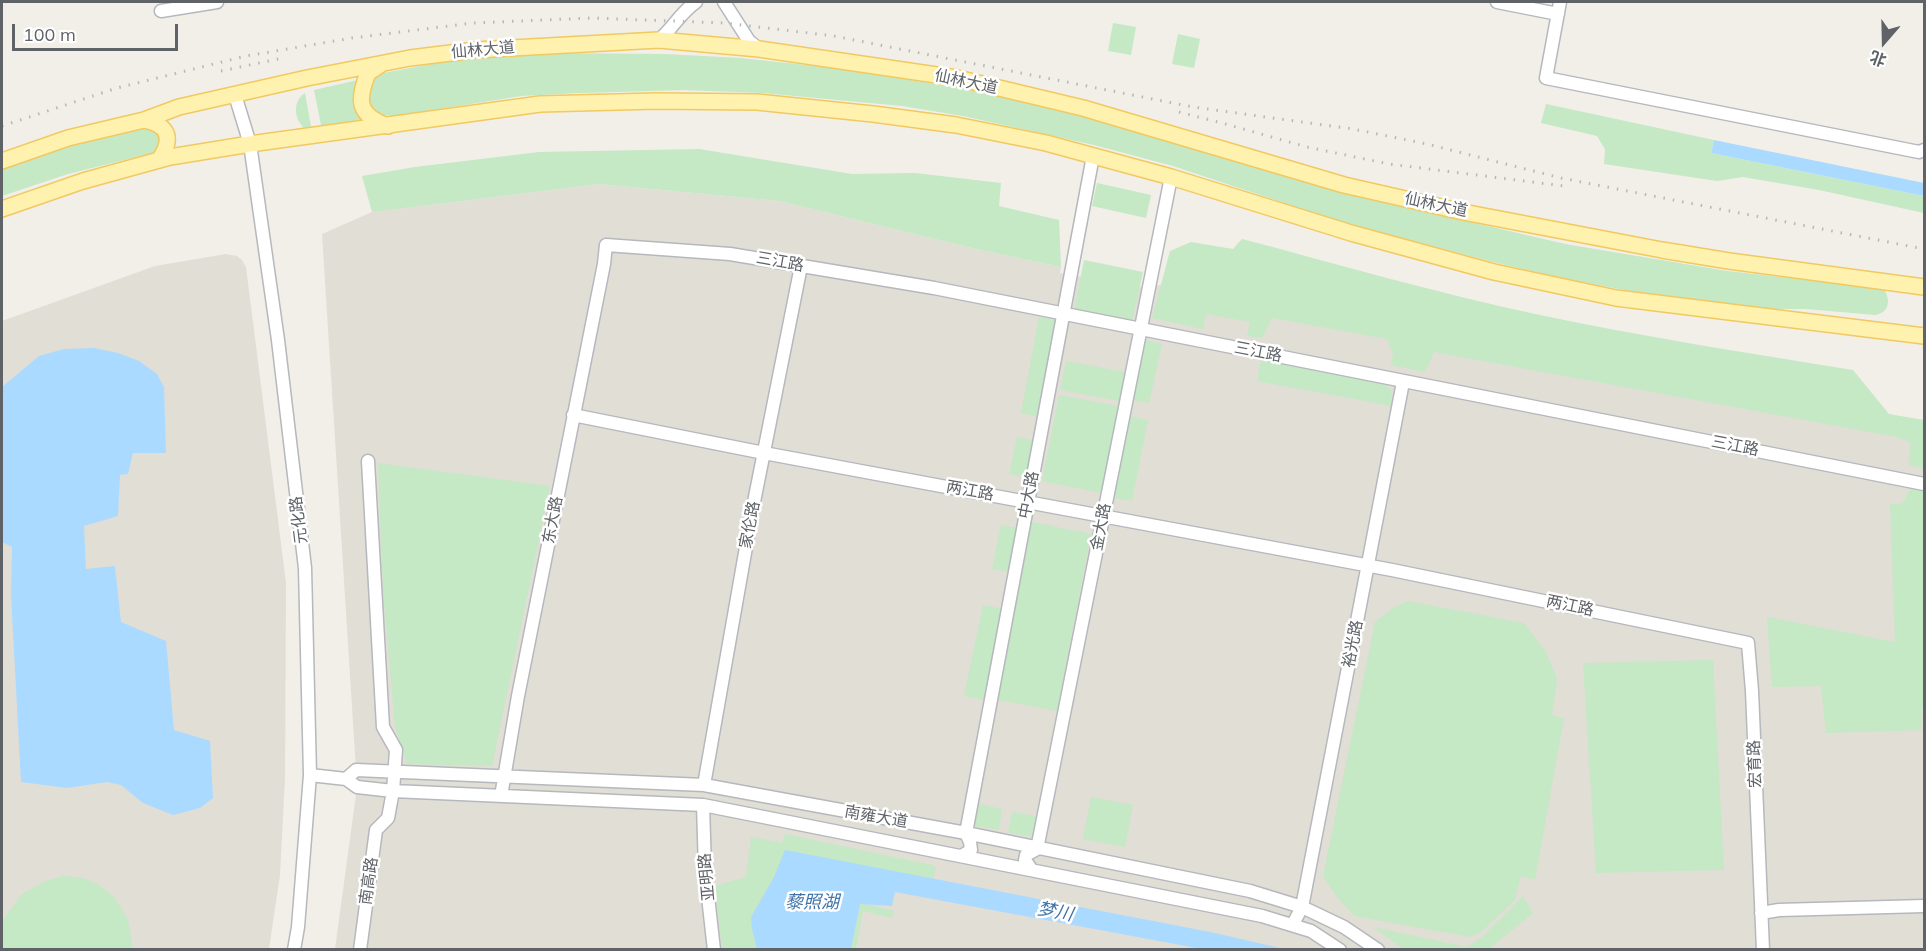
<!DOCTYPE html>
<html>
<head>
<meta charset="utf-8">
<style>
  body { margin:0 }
  #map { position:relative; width:1926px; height:951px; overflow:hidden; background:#f1efe8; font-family:Mulish,"Noto Sans SC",sans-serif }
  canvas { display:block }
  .frame { position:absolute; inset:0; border:3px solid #5f6368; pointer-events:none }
  .north { position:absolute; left:1854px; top:12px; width:60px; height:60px; -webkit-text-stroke:4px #fff; paint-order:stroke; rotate:200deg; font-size:16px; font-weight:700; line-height:24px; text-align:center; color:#5f6368 }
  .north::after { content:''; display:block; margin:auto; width:21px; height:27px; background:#5f6368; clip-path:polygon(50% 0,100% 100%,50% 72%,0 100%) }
  .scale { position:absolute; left:12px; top:24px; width:166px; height:27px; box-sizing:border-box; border:3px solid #5f6368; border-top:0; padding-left:8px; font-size:18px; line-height:21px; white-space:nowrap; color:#5f6368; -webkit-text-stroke:4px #fff; paint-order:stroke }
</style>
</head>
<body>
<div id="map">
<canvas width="1926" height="951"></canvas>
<div class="frame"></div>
<div class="north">北</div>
<div class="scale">100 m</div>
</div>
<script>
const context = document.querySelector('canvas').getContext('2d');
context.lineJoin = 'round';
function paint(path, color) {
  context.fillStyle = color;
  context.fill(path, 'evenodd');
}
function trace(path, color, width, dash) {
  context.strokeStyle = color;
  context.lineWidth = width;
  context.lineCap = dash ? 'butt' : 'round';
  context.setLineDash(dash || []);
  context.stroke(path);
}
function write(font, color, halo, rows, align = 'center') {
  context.font = font + ' Mulish,"Noto Sans SC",sans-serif';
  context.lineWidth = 5;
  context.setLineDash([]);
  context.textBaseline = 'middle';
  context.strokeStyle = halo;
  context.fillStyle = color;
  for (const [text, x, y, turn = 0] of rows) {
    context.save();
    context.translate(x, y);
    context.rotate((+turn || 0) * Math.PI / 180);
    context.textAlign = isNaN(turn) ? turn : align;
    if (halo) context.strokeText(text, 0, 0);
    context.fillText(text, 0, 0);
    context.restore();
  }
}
const education = new Path2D(`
  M 599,184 L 779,201 L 976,249 L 1061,267 L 1060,273 L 1139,287 L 1161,285 L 1924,431 L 1924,949 L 335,949 L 357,787 L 356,770 L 322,234 L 372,212 Z
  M 226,254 L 237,256 L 242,260 L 246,267 L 286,583 L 285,778 L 280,875 L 269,949 L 2,949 L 2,321 L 155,266 Z`);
const green = new Path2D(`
  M 1113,23 L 1136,27 L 1131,55 L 1108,51 Z
  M 1178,34 L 1200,39 L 1194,68 L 1172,64 Z
  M 535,53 L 665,54 L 741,58 L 842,69 L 960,88 L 1076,113 L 1149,136 L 1346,193 L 1565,244 L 1727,271 L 1879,288 L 1885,291 C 1891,302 1888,313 1875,315 L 1806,309 L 1761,309 L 1650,295 L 1557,277 L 1497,263 L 1378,232 L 1317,214 L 1173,166 L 1094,145 L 963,116 L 902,106 L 763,93 L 684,90 L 580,93 L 521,96 L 395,116 C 381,116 374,113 367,100 L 371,79 L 378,74 L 463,58 Z
  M 358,80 C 350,95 359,106 366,120 L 322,130 L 314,90 Z
  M 305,93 L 312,132 C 296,128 289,103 305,93 Z
  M 1546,104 L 1714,140 L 1711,153 L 1924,196 L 1924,213 L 1819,190 L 1743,177 L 1717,181 L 1604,164 L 1605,149 L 1597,136 L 1541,123 Z
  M 144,125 L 156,127 L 164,138 L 156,152 L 68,174 L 2,196 L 2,167 L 97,137 Z
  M 699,149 L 852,174 L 915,173 L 1001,183 L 999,206 L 1059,220 L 1061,267 L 976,249 L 779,201 L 599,184 L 372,212 L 362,176 L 415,167 L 539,152 Z
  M 1097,183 L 1151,195 L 1146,218 L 1092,206 Z
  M 1242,239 C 1341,265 1440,294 1540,315 C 1644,337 1748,353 1853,370 L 1889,414 L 1924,420 L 1924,468 L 1909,465 L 1910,442 L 1897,437 L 1434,352 L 1425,372 L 1391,365 L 1393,354 L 1387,339 L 1272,318 L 1262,338 L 1247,336 L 1250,322 L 1206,314 L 1203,329 L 1152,318 L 1170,251 L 1191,242 L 1233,249 Z
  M 1084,260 L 1143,272 L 1132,322 L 1074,310 Z
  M 1039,317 L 1058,320 L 1040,417 L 1021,413 Z
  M 1145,340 L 1162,344 L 1149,403 L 1132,400 Z
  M 1261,360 L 1386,385 L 1391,390 L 1392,406 L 1257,381 Z
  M 1066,361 L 1125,372 L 1119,401 L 1060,390 Z
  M 1059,395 L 1118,406 L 1101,493 L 1042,481 Z
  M 1129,416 L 1148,420 L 1132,501 L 1114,498 Z
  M 1017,437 L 1036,441 L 1028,478 L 1009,474 Z
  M 378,463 L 550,486 L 492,766 L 407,764 L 395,727 L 383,590 Z
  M 1912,487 L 1917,487 L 1924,491 L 1924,707 L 1921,711 L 1922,730 L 1826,733 L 1821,686 L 1772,687 L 1767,617 L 1895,642 L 1890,504 C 1910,505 1902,498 1912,487 Z
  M 1032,522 L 1091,534 L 1057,711 L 998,700 Z
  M 1001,525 L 1018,528 L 1010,572 L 992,569 Z
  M 1408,601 L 1524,623 L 1546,652 L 1555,673 L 1557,681 L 1552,715 L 1564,718 L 1535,880 L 1521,876 L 1515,900 L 1481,932 L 1470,937 L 1354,916 L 1337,897 L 1323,876 L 1375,622 L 1393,608 Z
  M 983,605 L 1003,609 L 985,700 L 964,696 Z
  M 1713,660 L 1724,870 L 1596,873 L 1583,663 Z
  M 1091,797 L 1133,805 L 1125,847 L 1083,839 Z
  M 979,804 L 1002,809 L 999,830 L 975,826 Z
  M 1012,812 L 1036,816 L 1031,837 L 1008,832 Z
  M 785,834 L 932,865 L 936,868 L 933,879 L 785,851 L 774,877 L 751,917 L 757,949 L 722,949 L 715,886 L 746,877 L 751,837 L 782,843 Z
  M 63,876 L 83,878 L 98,884 L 115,898 L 128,920 L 133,949 L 2,949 L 2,921 L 22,894 L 43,882 Z
  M 1523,896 L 1533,913 L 1489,949 L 1403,949 L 1373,927 L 1467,947 L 1481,938 Z
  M 860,903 L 894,911 L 892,918 L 863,911 L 856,949 L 851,950 Z`);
const water = new Path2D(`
  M 1714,140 L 1924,183 L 1924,196 L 1711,153 Z
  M 94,348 L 118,353 L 139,361 L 157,374 L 164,387 L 166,453 L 133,453 L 128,474 L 120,475 L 118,516 L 84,526 L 86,569 L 115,566 L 121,622 L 166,641 L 174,730 L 210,741 L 213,798 L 200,808 L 173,815 L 143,803 L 121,785 L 107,782 L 67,788 L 21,782 L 11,595 L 12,547 L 2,542 L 2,387 L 39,356 L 64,349 Z
  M 785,850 L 1215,933 L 1284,949 L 1202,949 L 895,892 L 892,906 L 860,904 L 851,949 L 757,949 L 752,929 L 751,917 L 774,877 Z`);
const minor = new Path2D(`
  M 724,2 L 749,41 L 759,49
  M 1497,2 L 1558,14
  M 1560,2 L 1546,78 L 1919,152 L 1924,150
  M 161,11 L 217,2
  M 659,40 C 673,28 681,12 696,2
  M 235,95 L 250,144 L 278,340 L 305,568 L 310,775 L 298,927 L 294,950
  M 573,415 L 764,453 L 1392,570 L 1748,643 L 1752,691 L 1763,950
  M 310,775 L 346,779 L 357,787 L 393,791 L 703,805 L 1262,916 L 1311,931 L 1340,950
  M 346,779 L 356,770 L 704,785 L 966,833 L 1250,891 L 1302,907 L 1344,927 L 1378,950
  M 704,785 L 754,502 L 801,266
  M 501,796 L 518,696 L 604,264 L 606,245 L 730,254 L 934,288 L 1924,484
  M 703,805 L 705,870 L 714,950
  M 963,855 L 971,850 L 970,842 L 966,833 L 1093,156
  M 1031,869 L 1025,860 L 1026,855 L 1037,849 L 1171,177
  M 1761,913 L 1779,910 L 1924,906
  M 1293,924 L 1302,907 L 1403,382
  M 360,950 L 376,830 L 388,818 L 393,791 L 396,750 L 383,727 L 368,461`);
const major = new Path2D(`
  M 380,65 L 368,73 C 357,100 357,115 388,126
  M 144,120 C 170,125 173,140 159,160
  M 2,161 L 68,138 L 144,120 L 179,107 L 307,78 L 410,58 L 475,50 L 659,40 L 759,49 L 957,78 L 1083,108 L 1344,185 L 1463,212 L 1662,250 L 1729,261 L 1924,287
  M 2,209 L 83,181 L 170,157 L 250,144 L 540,104 L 656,101 L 757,102 L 873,114 L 956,125 L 1046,143 L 1171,177 L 1351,233 L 1494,272 L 1616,298 L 1924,336`);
const rail = new Path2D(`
  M 221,71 L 283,58
  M 1179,112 L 1222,123 L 1307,147 L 1389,164 L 1564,186
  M 2,126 L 117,88 L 246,56 L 352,38 L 473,23 L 592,18 L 725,23 L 834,36 L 1193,107 L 1353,129 L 1427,144 L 1561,178 L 1924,249`);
const streetNames = [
  ["仙林大道",483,50,-5],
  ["仙林大道",966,82,12],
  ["仙林大道",1436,205,12],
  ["三江路",780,262,10],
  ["三江路",1258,352,11],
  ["三江路",1735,446,11],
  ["两江路",970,491,10],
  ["中大路",1029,495,-79],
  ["元化路",299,520,-97],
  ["东大路",553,520,-80],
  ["家伦路",750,525,-79],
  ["金大路",1101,527,-79],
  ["两江路",1570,606,12],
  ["裕光路",1353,644,-79],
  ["宏育路",1755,764,-92],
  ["南雍大道",876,817,10],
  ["亚明路",707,877,-95],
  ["南高路",369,881,-82]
];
const waterNames = [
  ["藜照湖",812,903],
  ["梦川",1055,912,11]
];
paint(education, '#e1ded6');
paint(green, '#c5e8c5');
paint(water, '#aadaff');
trace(minor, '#b5b8bc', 15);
trace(major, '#f2c960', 18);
trace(minor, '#fff', 12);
trace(major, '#fff2af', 15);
trace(rail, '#b6b7b8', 3, [1.5, 8]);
write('16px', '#5f6368', '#fff', streetNames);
write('italic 18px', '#4174aa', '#fff', waterNames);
</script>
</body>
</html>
